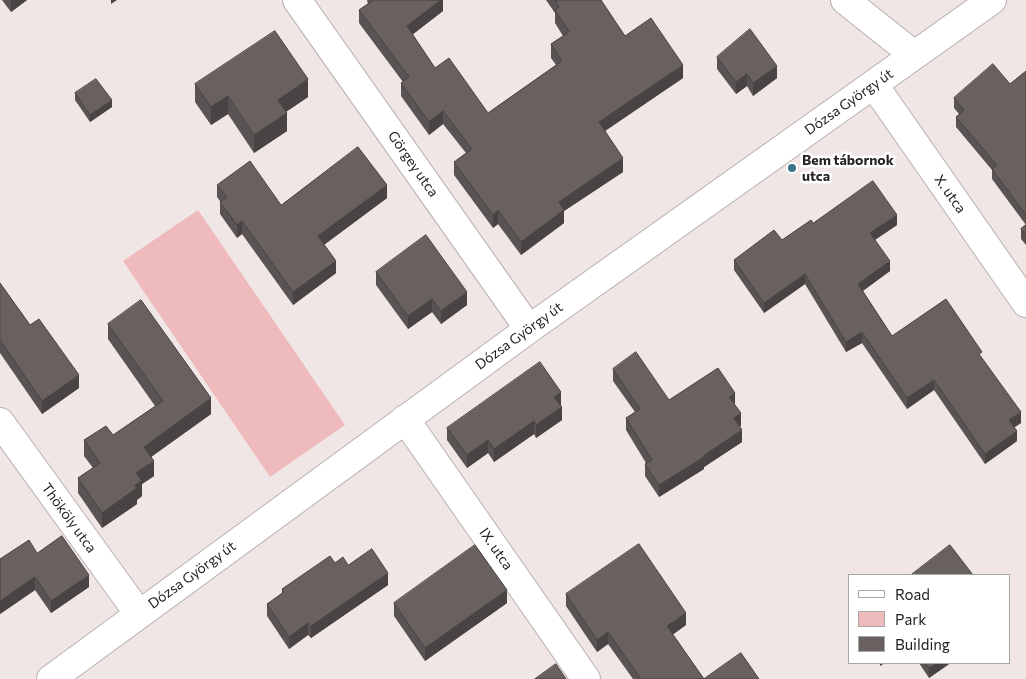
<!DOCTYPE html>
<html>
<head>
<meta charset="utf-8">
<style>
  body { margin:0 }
  #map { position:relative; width:1026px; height:679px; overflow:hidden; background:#f0e6e6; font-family:Commissioner,sans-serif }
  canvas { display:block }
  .legend { position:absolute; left:848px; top:574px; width:162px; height:90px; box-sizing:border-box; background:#fff; border:1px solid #a8a6a6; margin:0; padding:6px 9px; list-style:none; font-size:15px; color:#252121 }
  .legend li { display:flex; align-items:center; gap:10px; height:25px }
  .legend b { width:25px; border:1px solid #a8a6a6 }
</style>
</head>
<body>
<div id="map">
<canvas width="1026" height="679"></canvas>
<ul class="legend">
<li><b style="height:6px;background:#fff"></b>Road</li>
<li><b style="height:14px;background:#eebabc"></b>Park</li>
<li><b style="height:14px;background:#696060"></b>Building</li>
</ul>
</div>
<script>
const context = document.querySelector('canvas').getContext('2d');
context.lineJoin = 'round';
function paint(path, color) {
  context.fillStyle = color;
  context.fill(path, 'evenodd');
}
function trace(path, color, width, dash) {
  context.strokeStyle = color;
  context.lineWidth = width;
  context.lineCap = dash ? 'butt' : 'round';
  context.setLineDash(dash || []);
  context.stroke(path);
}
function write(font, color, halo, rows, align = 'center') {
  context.font = font + ' Commissioner,sans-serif';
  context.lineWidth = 5;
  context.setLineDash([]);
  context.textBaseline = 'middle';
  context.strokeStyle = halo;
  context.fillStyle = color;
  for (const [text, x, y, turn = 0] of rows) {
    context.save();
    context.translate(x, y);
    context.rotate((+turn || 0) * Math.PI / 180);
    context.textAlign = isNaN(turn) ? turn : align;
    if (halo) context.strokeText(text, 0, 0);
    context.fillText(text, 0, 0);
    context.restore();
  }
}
const green = new Path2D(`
  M 198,210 L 345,425 L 270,477 L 123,261 Z`);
const minor = new Path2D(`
  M 297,0 L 529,329
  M 845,0 L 914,55
  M 874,85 L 1026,303
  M 405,419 L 586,679
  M 0,422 L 139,614
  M 51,679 L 529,329 L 992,0`);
const wall = new Path2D(`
  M 2,0 L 27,0 L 11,12 Z
  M 367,0 L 443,0 L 443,11 L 412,34 L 435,68 L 488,113 L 556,65 L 551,58 L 551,44 L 563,36 L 555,23 L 555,13 L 546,0 L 601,0 L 625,36 L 683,78 L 605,131 L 623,172 L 564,211 L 564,223 L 521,255 L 498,224 L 493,228 L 454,175 L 454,162 L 466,153 L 443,124 L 429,135 L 401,96 L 401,83 L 403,82 L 359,23 L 359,10 L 368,4 Z
  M 717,57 L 777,78 L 753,96 L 747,86 L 736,94 L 717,69 Z
  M 1026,71 L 1026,225 L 992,179 L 992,170 L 956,127 L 956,117 L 959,114 L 954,108 L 954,98 L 1010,84 Z
  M 195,84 L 308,97 L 286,112 L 287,131 L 254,153 L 228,114 L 211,125 L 195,102 Z
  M 75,93 L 112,107 L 90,122 L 75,100 Z
  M 217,185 L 281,205 L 387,198 L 324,245 L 336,273 L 293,305 L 242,234 L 237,238 L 220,214 L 220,201 L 217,197 Z
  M 813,223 L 897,225 L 875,240 L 890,271 L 863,291 L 892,336 L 982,358 L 1021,423 L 1014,427 L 1017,441 L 985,464 L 934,390 L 907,409 L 862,343 L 846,352 L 805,284 L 764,313 L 734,270 L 734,260 L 782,240 Z
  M 1026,225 L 1026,245 L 1021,239 L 1021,229 Z
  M 376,272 L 467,305 L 441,324 L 432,312 L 408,329 L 376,285 Z
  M 0,283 L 30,325 L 79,388 L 42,414 L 0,353 Z
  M 108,324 L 211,414 L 151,457 L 154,476 L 142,484 L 142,496 L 137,500 L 137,504 L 102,528 L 78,493 L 78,478 L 93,468 L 84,456 L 84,440 L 113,435 L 155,406 L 108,339 Z
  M 613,369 L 669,400 L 735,405 L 741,426 L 740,426 L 742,442 L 704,467 L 704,469 L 659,497 L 645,476 L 645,464 L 646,463 L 626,430 L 626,418 L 635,412 L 613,381 Z
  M 560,405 L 562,420 L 536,438 L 534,434 L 494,462 L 488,453 L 467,468 L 447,440 L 447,428 Z
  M 37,553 L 89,587 L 51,613 L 35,590 L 0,614 Z
  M 335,563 L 348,565 L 388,585 L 311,638 L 308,635 L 289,649 L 267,616 L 267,604 L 282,593 L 282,589 Z
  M 566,594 L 686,625 L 672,634 L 704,679 L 633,679 L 608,644 L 597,652 L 566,606 Z
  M 394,603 L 507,603 L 425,661 L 394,616 Z
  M 919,663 L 949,663 L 949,664 L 929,678 Z`);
const shadedWall = new Path2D(`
  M 11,0 L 27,0 L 11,12 Z
  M 111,0 L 117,0 L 111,4 Z
  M 441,0 L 443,0 L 443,11 L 407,39 L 407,26 Z
  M 683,65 L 683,78 L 599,135 L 599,122 Z
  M 777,66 L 777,78 L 753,96 L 753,83 Z
  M 747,74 L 747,86 L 736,94 L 736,82 Z
  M 308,79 L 308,97 L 278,117 L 278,100 Z
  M 228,96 L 228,114 L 211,125 L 211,107 Z
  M 112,100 L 112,107 L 90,122 L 90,115 Z
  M 443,111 L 443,124 L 429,135 L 429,122 Z
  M 287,113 L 287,131 L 254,153 L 254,135 Z
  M 623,158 L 623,172 L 564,211 L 564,223 L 521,255 L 521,242 L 559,202 Z
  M 387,185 L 387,198 L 318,249 L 318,236 Z
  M 498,210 L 498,224 L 493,228 L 493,215 Z
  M 897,215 L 897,225 L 870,243 L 870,233 Z
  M 242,221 L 242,234 L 237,238 L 237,225 Z
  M 336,261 L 336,273 L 293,305 L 293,292 Z
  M 890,261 L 890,271 L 858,294 L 858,284 Z
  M 805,274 L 805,284 L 764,313 L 764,303 Z
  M 467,292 L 467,305 L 441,324 L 441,311 Z
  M 432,299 L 432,312 L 408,329 L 408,316 Z
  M 862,332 L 862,343 L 846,352 L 846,342 Z
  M 79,375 L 79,388 L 42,414 L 42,401 Z
  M 934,380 L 934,390 L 907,409 L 907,398 Z
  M 561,392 L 561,405 L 554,410 L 554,397 Z
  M 735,393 L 735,405 L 729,397 Z
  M 211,398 L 211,414 L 144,462 L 144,447 Z
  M 562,407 L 562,420 L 536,438 L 536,425 Z
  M 1021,412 L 1021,423 L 1009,431 L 1009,420 Z
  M 741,413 L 741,426 L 734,430 L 734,418 Z
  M 534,421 L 534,434 L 494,462 L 494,449 Z
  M 742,430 L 742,442 L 704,467 L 704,469 L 659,497 L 659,485 Z
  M 1017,431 L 1017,441 L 985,464 L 985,454 Z
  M 488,440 L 488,453 L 467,468 L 467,455 Z
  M 154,461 L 154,476 L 142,484 L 142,496 L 137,500 L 137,504 L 102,528 L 102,513 L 136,473 Z
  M 388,573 L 388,585 L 311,638 L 311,626 Z
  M 89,575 L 89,587 L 51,613 L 51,601 Z
  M 35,577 L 35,590 L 0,614 L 0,601 Z
  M 507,590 L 507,603 L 425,661 L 425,648 Z
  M 686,613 L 686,625 L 667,639 L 667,626 Z
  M 308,623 L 308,635 L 289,649 L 289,637 Z
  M 608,632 L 608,644 L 597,652 L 597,640 Z
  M 880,663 L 885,663 L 880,666 Z
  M 938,663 L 949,663 L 949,664 L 929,678 L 929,668 Z`);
const building = new Path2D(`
  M 372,0 L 441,0 L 407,26 L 435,68 L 449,58 L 488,113 L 562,61 L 551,44 L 569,32 L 555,10 L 559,7 L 555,0 L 601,0 L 625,36 L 651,18 L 683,65 L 599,122 L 623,158 L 559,202 L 564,210 L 521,242 L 498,210 L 493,215 L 454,162 L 472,149 L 443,111 L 429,122 L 401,83 L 409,77 L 359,10 L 372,1 Z
  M 750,29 L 777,66 L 753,83 L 747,74 L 736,82 L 717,57 Z
  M 275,31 L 308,79 L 278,100 L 287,113 L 254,135 L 228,96 L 211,107 L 195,84 Z
  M 993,64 L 1010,84 L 1026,71 L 1026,215 L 992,169 L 997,165 L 956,117 L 964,110 L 954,98 Z
  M 96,79 L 112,100 L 90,115 L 75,93 Z
  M 358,147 L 387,185 L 318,236 L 336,261 L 293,292 L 242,221 L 237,225 L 220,202 L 227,197 L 217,185 L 250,161 L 281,205 Z
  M 873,181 L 897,215 L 870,233 L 890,261 L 858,284 L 892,336 L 946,299 L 982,352 L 979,354 L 1021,412 L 1009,420 L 1017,431 L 985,454 L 934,380 L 907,398 L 862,332 L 846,342 L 805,274 L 764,303 L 734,260 L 774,230 L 782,240 L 811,220 L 813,223 Z
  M 1026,225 L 1026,235 L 1021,229 Z
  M 426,235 L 467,292 L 441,311 L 432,299 L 408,316 L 376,272 Z
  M 0,283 L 30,325 L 39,319 L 79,375 L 42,401 L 0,340 Z
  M 141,300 L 211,398 L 144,447 L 154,461 L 136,473 L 142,481 L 135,485 L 137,488 L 102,513 L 78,478 L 100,463 L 84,440 L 106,426 L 113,435 L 163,401 L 108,324 Z
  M 636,352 L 669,400 L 718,368 L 735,393 L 729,397 L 741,413 L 734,418 L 742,430 L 703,456 L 704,457 L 659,485 L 645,464 L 652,460 L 626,418 L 640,409 L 613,369 Z
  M 540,362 L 561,392 L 554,397 L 562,407 L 536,425 L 534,421 L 494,449 L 488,440 L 467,455 L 447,428 Z
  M 62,536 L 89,575 L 51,601 L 35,577 L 0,601 L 0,559 L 29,540 L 37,553 Z
  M 639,544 L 686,613 L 667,626 L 704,679 L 641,679 L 608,632 L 597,640 L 566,594 Z
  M 475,545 L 507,590 L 425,648 L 394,603 Z
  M 950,545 L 973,575 L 911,575 Z
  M 372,549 L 388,573 L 311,626 L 308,623 L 289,637 L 267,604 L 284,592 L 282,589 L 330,556 L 335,563 L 343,557 L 348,565 Z
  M 741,653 L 759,679 L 704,679 Z
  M 926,663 L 938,663 L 929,668 Z
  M 556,664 L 566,679 L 535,679 Z`);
const markers = [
  [792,168,5,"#38758b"]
];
const streetNames = [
  ["Dózsa György út",849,102,-35],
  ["Görgey utca",413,164,55],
  ["X. utca",950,194,55],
  ["Dózsa György út",519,336,-36],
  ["Thököly utca",69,518,54],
  ["IX. utca",496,549,55],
  ["Dózsa György út",192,575,-36]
];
const poiNames = [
  ["Bem tábornok",802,160],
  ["utca",802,176]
];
paint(green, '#eebabc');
trace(minor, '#bab0b0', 30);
trace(minor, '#fff', 28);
paint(wall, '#5a5353');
paint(shadedWall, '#4a4343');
paint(building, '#696060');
trace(building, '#4a4343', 1);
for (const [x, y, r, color] of markers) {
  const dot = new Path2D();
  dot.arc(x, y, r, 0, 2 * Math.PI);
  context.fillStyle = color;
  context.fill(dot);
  trace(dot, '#fff', 2);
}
write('14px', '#252121', '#fff', streetNames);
write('bold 14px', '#252121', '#fff', poiNames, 'left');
</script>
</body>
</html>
